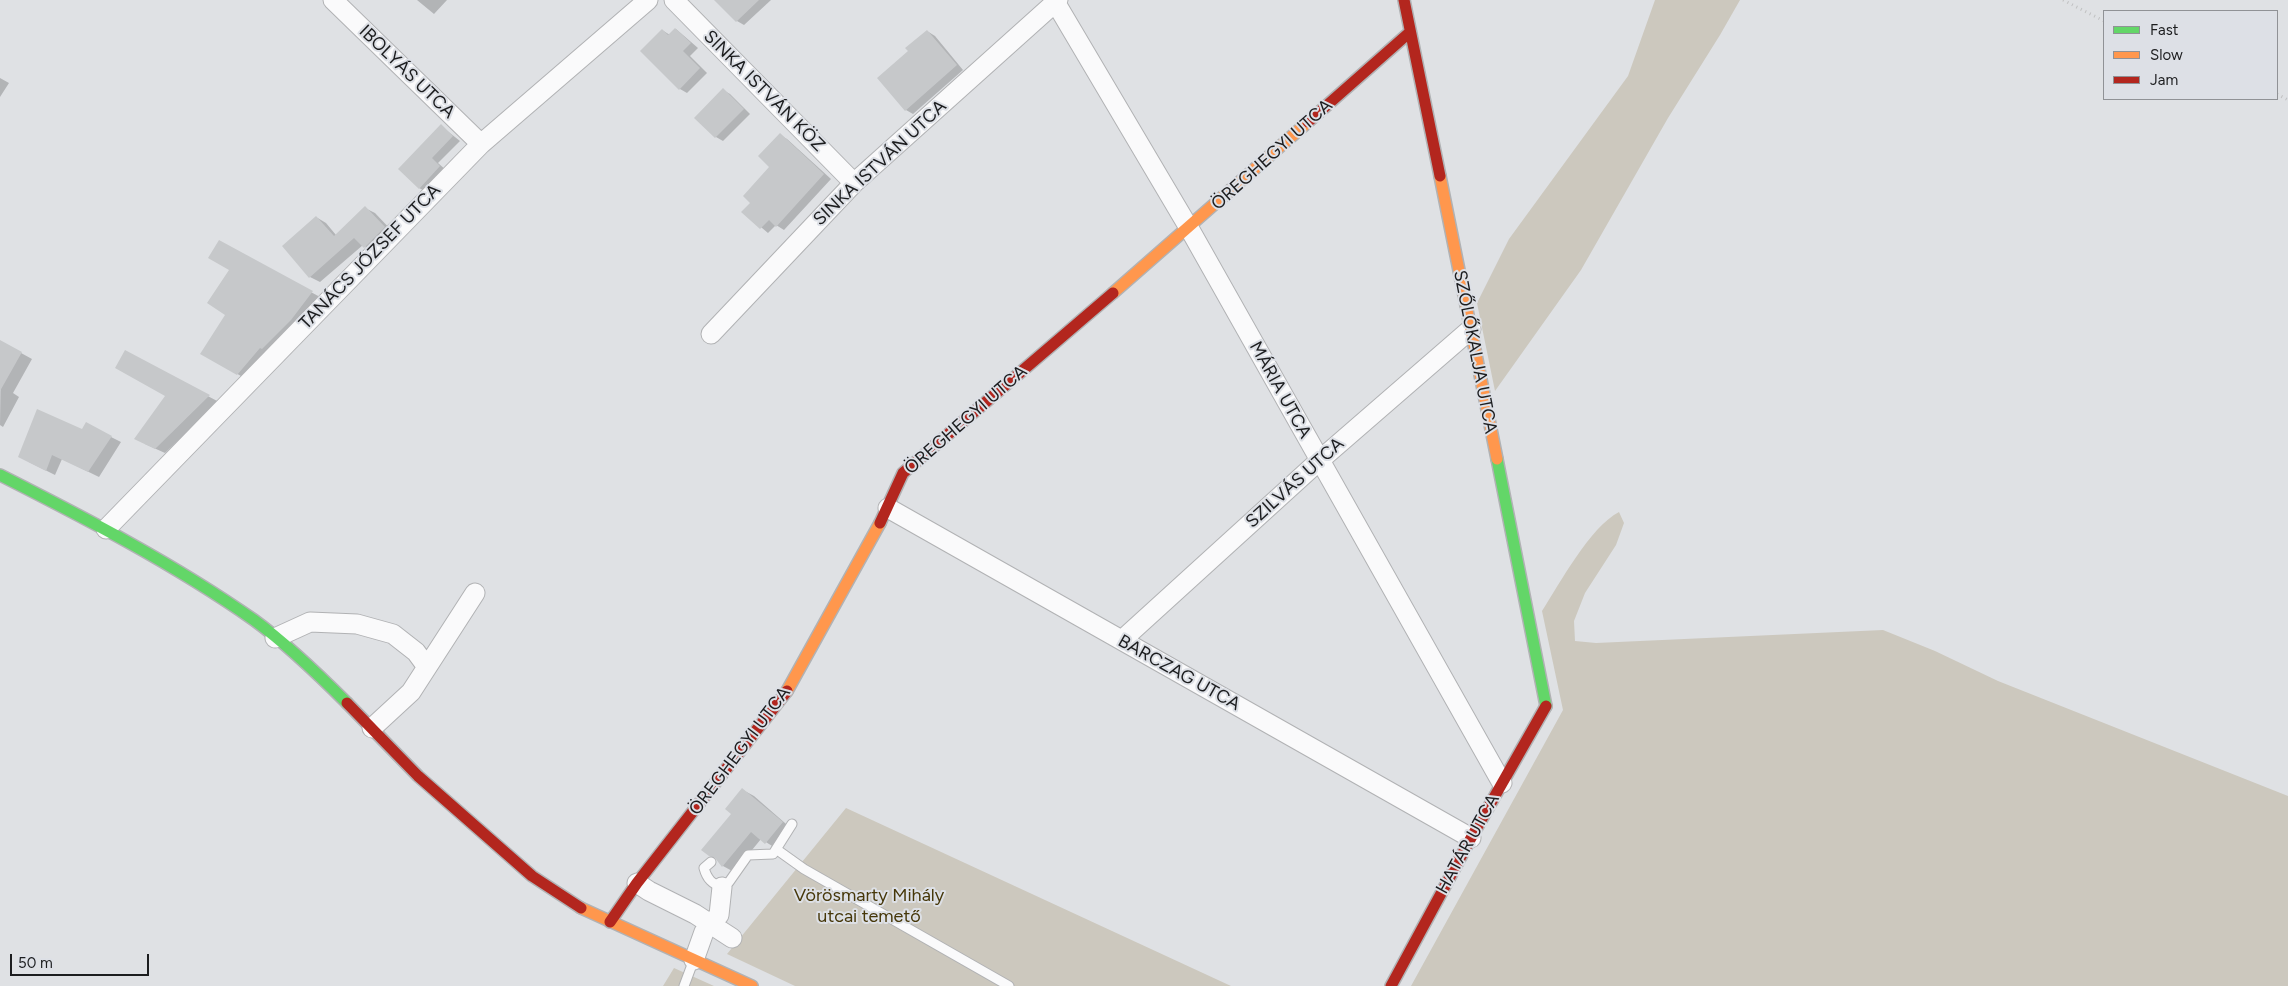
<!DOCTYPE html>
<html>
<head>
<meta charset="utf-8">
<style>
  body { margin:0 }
  #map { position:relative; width:2288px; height:986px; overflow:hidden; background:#dfe1e4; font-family:Figtree,sans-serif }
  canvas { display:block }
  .legend { position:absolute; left:2103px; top:10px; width:175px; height:90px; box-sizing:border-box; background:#dde0e6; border:1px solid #909296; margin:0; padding:6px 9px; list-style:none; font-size:15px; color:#1c1d1f }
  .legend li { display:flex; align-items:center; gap:10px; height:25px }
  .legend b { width:25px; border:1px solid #909296 }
  .scale { position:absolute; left:10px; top:954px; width:139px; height:22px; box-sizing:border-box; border:2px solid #1c1d1f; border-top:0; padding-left:6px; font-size:15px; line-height:18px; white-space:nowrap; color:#1c1d1f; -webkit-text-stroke:4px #dde0e6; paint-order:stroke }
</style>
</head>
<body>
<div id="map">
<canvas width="2288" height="986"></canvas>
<ul class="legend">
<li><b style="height:6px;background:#63d668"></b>Fast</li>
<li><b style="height:6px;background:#ff974d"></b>Slow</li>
<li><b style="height:6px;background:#b3261e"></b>Jam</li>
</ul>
<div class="scale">50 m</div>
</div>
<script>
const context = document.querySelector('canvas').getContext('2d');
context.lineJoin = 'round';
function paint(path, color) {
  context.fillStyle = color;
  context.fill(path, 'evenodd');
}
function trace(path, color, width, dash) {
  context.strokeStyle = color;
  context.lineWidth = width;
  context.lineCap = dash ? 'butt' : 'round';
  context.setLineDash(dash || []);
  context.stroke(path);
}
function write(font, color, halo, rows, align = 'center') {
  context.font = font + ' Figtree,sans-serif';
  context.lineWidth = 4;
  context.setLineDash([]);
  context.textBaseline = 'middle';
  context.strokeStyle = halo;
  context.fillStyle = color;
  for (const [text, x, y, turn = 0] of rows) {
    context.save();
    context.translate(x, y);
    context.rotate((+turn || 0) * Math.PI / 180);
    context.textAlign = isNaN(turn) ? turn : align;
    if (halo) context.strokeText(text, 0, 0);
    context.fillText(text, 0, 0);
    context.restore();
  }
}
const green = new Path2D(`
  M 1655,0 L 1740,0 L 1720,35 L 1668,118 L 1581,270 L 1495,391 L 1477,303 L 1509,239 L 1628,76 Z
  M 1619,512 L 1624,523 L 1616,545 L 1585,593 L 1574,621 L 1575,641 L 1596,643 L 1883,630 L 1935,651 L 1998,681 L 2288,796 L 2288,986 L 1411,986 L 1563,710 L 1542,611 C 1560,583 1590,527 1619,512 Z
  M 846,808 L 1231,986 L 795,986 L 727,954 Z
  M 674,968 L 714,986 L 663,986 Z`);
const shadow = new Path2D(`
  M 417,0 L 447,0 L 434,14 Z
  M 716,0 L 771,0 L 744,25 L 737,21 Z
  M 676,29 L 698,48 L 690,56 L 707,73 L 687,93 L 680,89 L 662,30 L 670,35 Z
  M 927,31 L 935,36 L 963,70 L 913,114 L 906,110 L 910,51 Z
  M 0,78 L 9,83 L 0,97 Z
  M 723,90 L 730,94 L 750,114 L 723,141 L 716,137 L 696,118 Z
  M 441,126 L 460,141 L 438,163 L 447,171 L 427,192 L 419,188 Z
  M 780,135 L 787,139 L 831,179 L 784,230 L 776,225 L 768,233 L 743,212 L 752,203 L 771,167 Z
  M 365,208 L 375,213 L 394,233 L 374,252 L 363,245 L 320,282 L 310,277 L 316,217 L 326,223 L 336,235 Z
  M 219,242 L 320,297 L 246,379 L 202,353 L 227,314 L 231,270 Z
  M 1,342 L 32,359 L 13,393 L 19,397 L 3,427 L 0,425 Z
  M 125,352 L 219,402 L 165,453 L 145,444 L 167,395 Z
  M 83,431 L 111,437 L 121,442 L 99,477 L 62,459 L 55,475 L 29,462 Z
  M 743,790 L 754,796 L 793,830 L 777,849 L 761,839 L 734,872 L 723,866 L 732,814 Z`);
const building = new Path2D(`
  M 714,0 L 759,0 L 736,22 Z
  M 675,28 L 691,43 L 683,51 L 700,68 L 679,90 L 640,51 L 662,29 L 668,35 Z
  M 927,30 L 957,65 L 905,111 L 877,78 L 908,51 L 905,48 Z
  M 723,88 L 744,109 L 715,138 L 694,118 Z
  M 441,124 L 453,136 L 432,158 L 440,166 L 419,189 L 398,169 Z
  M 780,133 L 824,174 L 776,227 L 769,220 L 760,229 L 741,212 L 750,203 L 743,196 L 769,167 L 758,156 Z
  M 365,206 L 385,227 L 364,248 L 354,238 L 309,278 L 282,246 L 316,216 L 334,236 Z
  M 219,240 L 313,291 L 291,320 L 262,349 L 260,348 L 237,375 L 200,354 L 225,315 L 207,303 L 229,270 L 208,258 Z
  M 0,340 L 22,352 L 0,391 Z
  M 125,350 L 210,395 L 155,449 L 134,439 L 165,396 L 115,368 Z
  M 37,409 L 82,429 L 86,422 L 112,436 L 88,472 L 52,455 L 46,471 L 18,457 Z
  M 742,788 L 783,822 L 765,844 L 751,832 L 722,867 L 715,858 L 709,856 L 701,850 L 731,814 L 725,809 Z`);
const path = new Path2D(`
  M 2063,0 L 2104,21
  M 2277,94 L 2288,100`);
const lane = new Path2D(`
  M 776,849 L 804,869 L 1009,986
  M 711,862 L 704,868 C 707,879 712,884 722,887 L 729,882 L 748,855 L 773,854 L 792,824
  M 684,986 L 693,962`);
const street = new Path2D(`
  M 333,0 L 481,144
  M 674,0 L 854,183
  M 1054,0 L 1189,228 L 1502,783
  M 711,334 L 854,183 L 1058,0
  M 888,508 L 1471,838
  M 106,529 L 481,144 L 648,0
  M 275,638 L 310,622 L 357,624 L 393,634 L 416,652 L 427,667
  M 1122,640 L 1320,460 L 1471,329
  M 372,728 L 411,692 L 475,593
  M 637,883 L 649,891 L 695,914 L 732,938
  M 694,960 L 704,932 L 719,915 L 722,887`);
const fast = new Path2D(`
  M 1497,459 L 1546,706
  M 0,475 C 87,519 174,564 254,620 C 287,644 318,674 347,703`);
const slow = new Path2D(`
  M 1440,176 L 1497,459
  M 1113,293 L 1308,122
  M 787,691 L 880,523
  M 581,908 L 752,986`);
const jam = new Path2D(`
  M 1404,0 L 1440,176
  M 1308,122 L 1410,32
  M 880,523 L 903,473 L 1113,293
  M 347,703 L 418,776 L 532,876 L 581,908
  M 610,922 L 637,883 L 787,691
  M 1391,986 L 1471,838 L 1546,706`);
const streetNames = [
  ["IBOLYÁS UTCA",407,72,44],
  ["SINKA ISTVÁN KÖZ",764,91,45],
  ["ÖREGHEGYI UTCA",1272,155,-42],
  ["SINKA ISTVÁN UTCA",880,163,-43],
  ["TANÁCS JÓZSEF UTCA",370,257,-46],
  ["SZŐLŐKALJA UTCA",1475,352,79],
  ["MÁRIA UTCA",1280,390,61],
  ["ÖREGHEGYI UTCA",966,420,-41],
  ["SZILVÁS UTCA",1295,483,-42],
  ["BARCZAG UTCA",1179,673,29],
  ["ÖREGHEGYI UTCA",740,751,-53],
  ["HATÁR UTCA",1468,844,-61]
];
const parkNames = [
  ["Vörösmarty Mihály",869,896],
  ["utcai temető",869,917]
];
paint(green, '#ccc8be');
paint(shadow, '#0003');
paint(building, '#c6c8ca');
trace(lane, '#b1b2b4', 11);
trace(street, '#b1b2b4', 21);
trace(fast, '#b1b2b4', 14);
trace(slow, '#b1b2b4', 14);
trace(jam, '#b1b2b4', 14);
trace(path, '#c0c1c2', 3, [1, 4]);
trace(lane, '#fafafb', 9);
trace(street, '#fafafb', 19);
trace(fast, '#63d668', 11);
trace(slow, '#ff974d', 11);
trace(jam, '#b3261e', 11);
write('18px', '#1c1d1f', '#dde0e6', streetNames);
write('18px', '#463709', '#dde0e6', parkNames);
</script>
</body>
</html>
